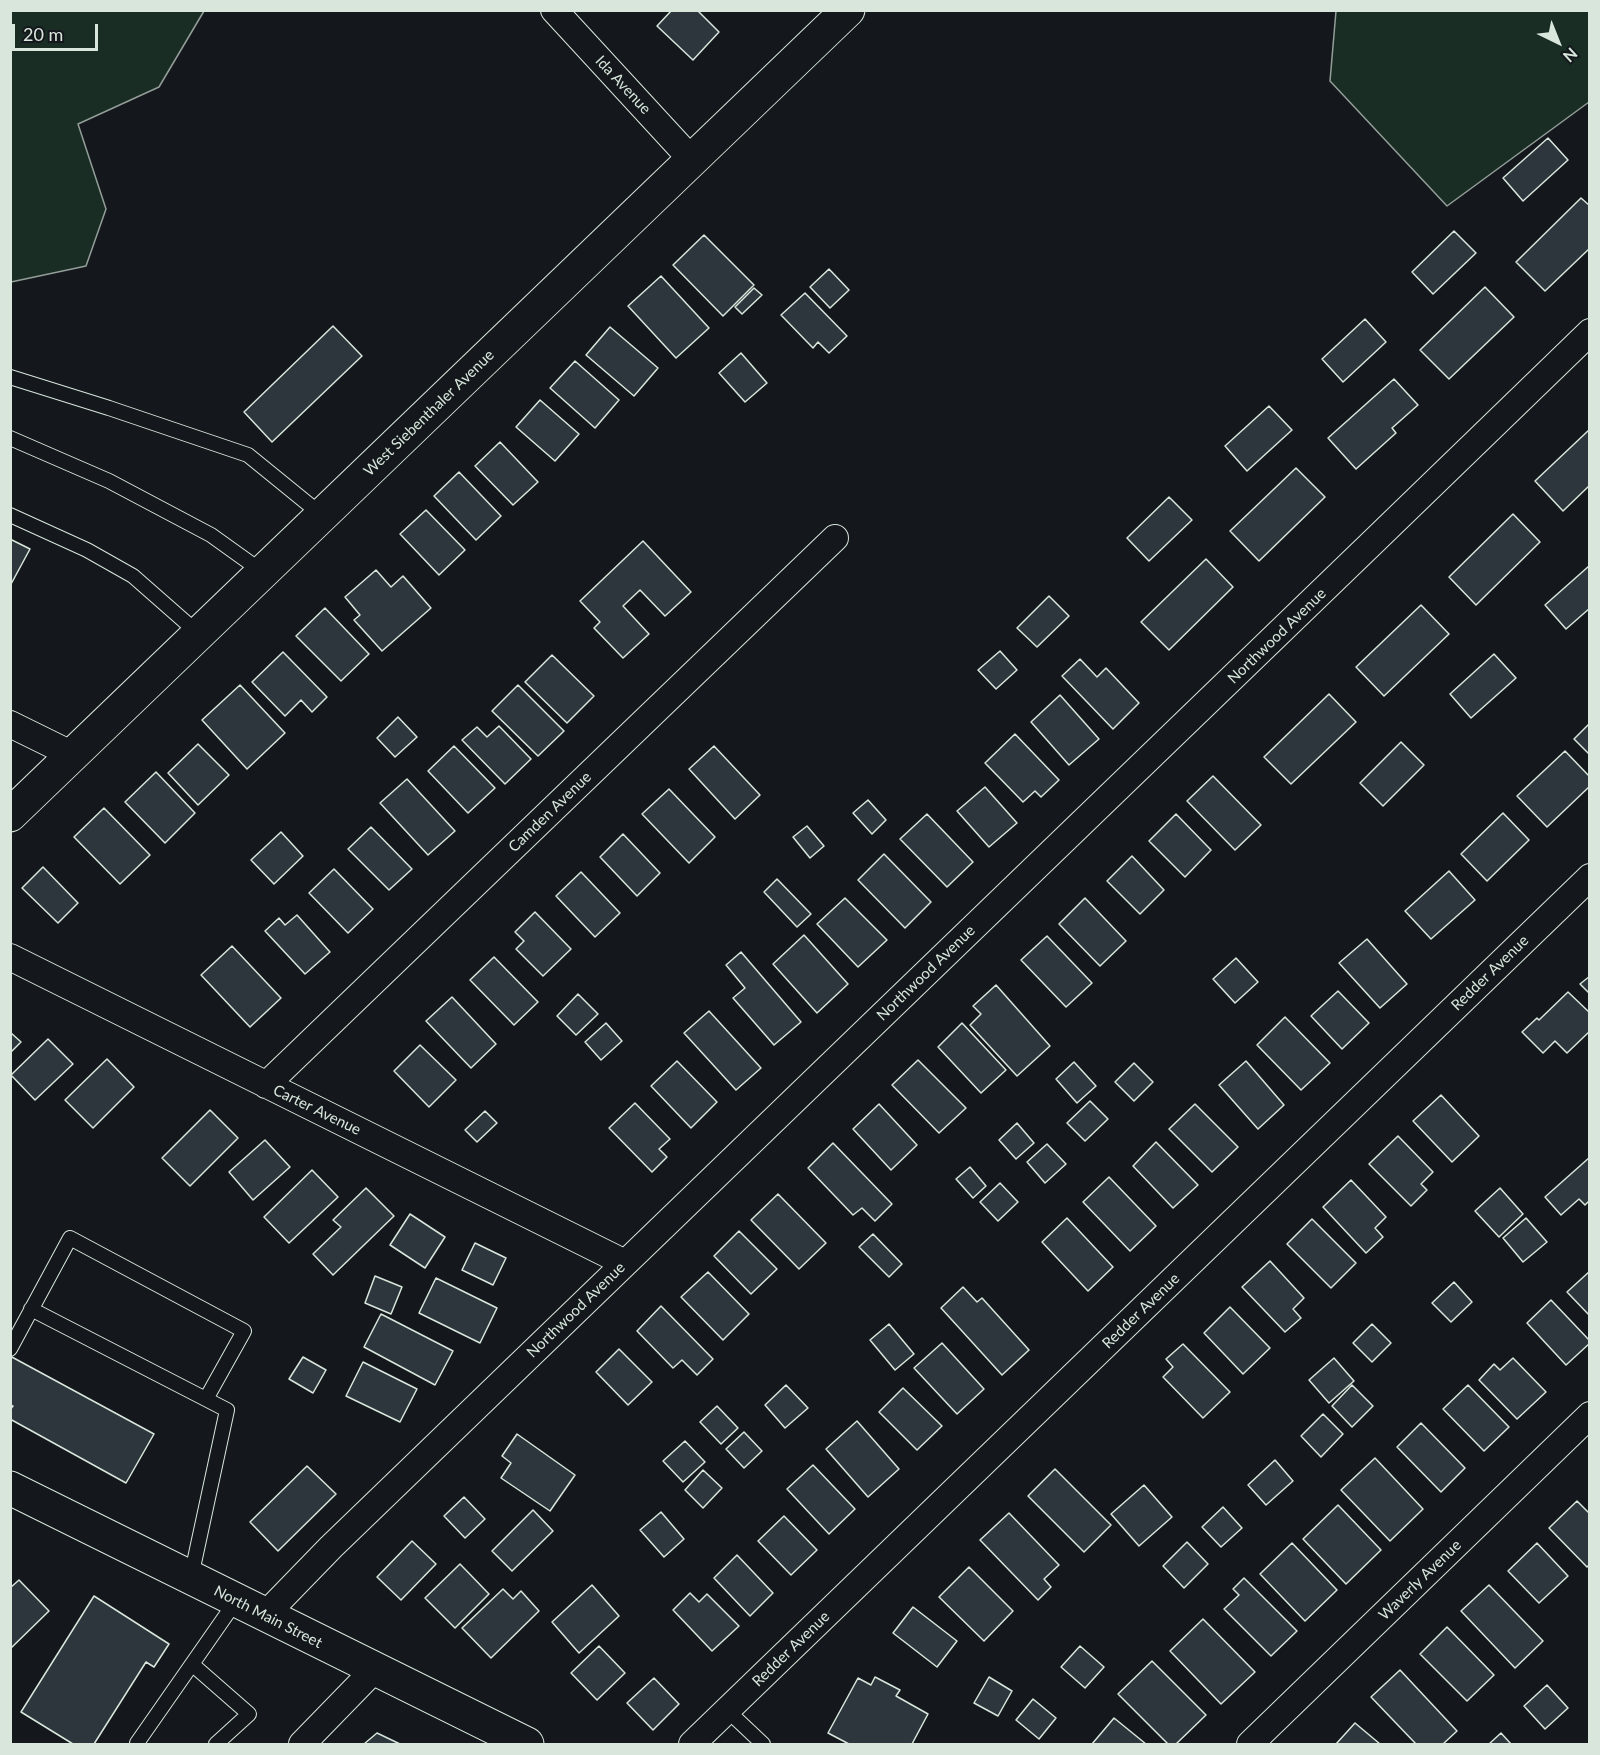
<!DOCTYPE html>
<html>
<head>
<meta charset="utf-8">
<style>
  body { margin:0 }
  #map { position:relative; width:1600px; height:1755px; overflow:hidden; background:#14181c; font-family:Lato,sans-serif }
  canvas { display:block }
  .frame { position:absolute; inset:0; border:12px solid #d8e6dc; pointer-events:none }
  .north { position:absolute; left:1528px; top:12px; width:60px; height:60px; -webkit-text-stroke:4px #14181c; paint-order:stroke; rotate:137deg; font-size:16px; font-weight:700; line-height:24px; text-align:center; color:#d8e6dc }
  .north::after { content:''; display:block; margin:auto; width:21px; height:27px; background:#d8e6dc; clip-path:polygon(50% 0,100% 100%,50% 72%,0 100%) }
  .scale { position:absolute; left:12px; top:24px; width:86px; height:27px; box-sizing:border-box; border:3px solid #d8e6dc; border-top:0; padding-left:8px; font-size:18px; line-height:21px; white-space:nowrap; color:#d8e6dc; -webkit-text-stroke:4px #14181c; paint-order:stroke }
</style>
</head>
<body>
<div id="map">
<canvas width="1600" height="1755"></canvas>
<div class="frame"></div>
<div class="north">N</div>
<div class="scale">20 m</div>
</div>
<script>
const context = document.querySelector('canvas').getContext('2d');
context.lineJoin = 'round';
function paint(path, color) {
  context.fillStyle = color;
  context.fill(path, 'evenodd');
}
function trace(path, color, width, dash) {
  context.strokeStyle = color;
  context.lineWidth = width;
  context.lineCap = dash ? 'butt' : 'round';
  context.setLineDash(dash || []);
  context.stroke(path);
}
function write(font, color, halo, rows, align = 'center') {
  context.font = font + ' Lato,sans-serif';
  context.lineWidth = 4.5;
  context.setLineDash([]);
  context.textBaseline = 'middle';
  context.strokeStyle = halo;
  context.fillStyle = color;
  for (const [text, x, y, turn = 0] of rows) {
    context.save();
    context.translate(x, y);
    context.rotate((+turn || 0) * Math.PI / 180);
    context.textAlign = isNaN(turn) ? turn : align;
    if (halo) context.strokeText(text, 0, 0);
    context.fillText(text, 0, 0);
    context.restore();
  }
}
const green = new Path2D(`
  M 11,10 L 204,11 L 159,87 L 78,124 L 106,209 L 86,266 L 11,282 Z
  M 1336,11 L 1589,11 L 1589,102 L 1447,206 L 1330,81 Z`);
const building = new Path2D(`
  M 672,10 L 697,10 L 719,32 L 693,60 L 657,26 Z
  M 1548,138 L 1568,160 L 1523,201 L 1503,178 Z
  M 1581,198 L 1590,206 L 1590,248 L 1545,291 L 1516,262 Z
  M 1454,231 L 1476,253 L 1433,294 L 1412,272 Z
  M 704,235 L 754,285 L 723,316 L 673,265 Z
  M 829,269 L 849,290 L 830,308 L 810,287 Z
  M 661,276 L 709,328 L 676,358 L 628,306 Z
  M 1485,287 L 1514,317 L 1449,379 L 1420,350 Z
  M 754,288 L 762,295 L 742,314 L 735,307 Z
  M 805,293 L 847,336 L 829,353 L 818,342 L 813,348 L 781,315 Z
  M 1365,319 L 1386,342 L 1343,382 L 1322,359 Z
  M 333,326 L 362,356 L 272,442 L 244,412 Z
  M 610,327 L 658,368 L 634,396 L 586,355 Z
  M 741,353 L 767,383 L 745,402 L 719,373 Z
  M 575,361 L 619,400 L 595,428 L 550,388 Z
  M 1394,379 L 1418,405 L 1392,428 L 1396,433 L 1356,469 L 1328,438 Z
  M 540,400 L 579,434 L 555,461 L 516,427 Z
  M 1269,406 L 1292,430 L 1247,471 L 1225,446 Z
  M 1590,429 L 1590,485 L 1563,511 L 1535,481 Z
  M 500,442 L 538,482 L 513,505 L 475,466 Z
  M 1296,468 L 1325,497 L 1259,561 L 1230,531 Z
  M 459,472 L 501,516 L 476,540 L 434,496 Z
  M 1169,497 L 1192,520 L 1149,561 L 1127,538 Z
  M 426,510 L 465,550 L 439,575 L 400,534 Z
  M 1513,514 L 1540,542 L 1476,605 L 1449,577 Z
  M 10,539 L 30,549 L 10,586 Z
  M 643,541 L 691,592 L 665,616 L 640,590 L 623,606 L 649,634 L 623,658 L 594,628 L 600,622 L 580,601 Z
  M 1206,559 L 1233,587 L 1169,650 L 1141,622 Z
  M 1589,566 L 1590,608 L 1566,629 L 1545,605 Z
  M 376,570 L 391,587 L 403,576 L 431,608 L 382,651 L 354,620 L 360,615 L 345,597 Z
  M 1049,596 L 1069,616 L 1037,647 L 1017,628 Z
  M 1421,605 L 1449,634 L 1384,696 L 1356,667 Z
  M 325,608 L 369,654 L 341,681 L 296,636 Z
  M 1000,651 L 1017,670 L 996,689 L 978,670 Z
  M 283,652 L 327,697 L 312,712 L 301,700 L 285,716 L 252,682 Z
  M 1494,654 L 1516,678 L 1471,718 L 1450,694 Z
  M 552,655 L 594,696 L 567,723 L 525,682 Z
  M 1080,659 L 1097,677 L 1106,668 L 1139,703 L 1113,729 L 1062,676 Z
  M 240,685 L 285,733 L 247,769 L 202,720 Z
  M 518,685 L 564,731 L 538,756 L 492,711 Z
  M 1329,694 L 1356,722 L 1291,784 L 1264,757 Z
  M 1060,695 L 1099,739 L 1069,765 L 1031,722 Z
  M 398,717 L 417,737 L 395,757 L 377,738 Z
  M 1590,723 L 1590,755 L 1574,739 Z
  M 499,726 L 531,759 L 505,784 L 462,740 L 477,727 L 487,737 Z
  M 1015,734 L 1059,780 L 1041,797 L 1035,791 L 1023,802 L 985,763 Z
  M 1401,742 L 1424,765 L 1383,806 L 1360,783 Z
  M 198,744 L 229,775 L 198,805 L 168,773 Z
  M 454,746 L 495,788 L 468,813 L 428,771 Z
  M 714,746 L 760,795 L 735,819 L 689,769 Z
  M 1565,751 L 1590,777 L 1590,786 L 1547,827 L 1517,796 Z
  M 156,772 L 195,813 L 165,843 L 125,802 Z
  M 1213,776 L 1261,825 L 1235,850 L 1187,801 Z
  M 407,779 L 455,831 L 428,855 L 380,803 Z
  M 985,787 L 1017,823 L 989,847 L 957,811 Z
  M 669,789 L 715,837 L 689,863 L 642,814 Z
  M 868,800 L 886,820 L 872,834 L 853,813 Z
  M 104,808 L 150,855 L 120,884 L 74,837 Z
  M 1503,813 L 1529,840 L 1487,881 L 1461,854 Z
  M 927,814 L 973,862 L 947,887 L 900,839 Z
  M 1176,814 L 1211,850 L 1185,877 L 1149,841 Z
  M 807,826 L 824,846 L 810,858 L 793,837 Z
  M 371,827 L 412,869 L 389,890 L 348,849 Z
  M 281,832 L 303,856 L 274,884 L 251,860 Z
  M 623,834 L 660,873 L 637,896 L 600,857 Z
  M 884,854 L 931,902 L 905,928 L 858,880 Z
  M 1132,856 L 1164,890 L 1140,914 L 1107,881 Z
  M 43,867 L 78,903 L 58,923 L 22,888 Z
  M 334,869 L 373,909 L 348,933 L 309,893 Z
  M 1449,871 L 1475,900 L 1431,939 L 1405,911 Z
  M 581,872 L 620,913 L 595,937 L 556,896 Z
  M 777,879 L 811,914 L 797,927 L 764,892 Z
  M 845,898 L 887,940 L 858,967 L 817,924 Z
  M 1085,898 L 1126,941 L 1100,966 L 1059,924 Z
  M 535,912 L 571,949 L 543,976 L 516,949 L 524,941 L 515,932 Z
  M 297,915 L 330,952 L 305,974 L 265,931 L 279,918 L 285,925 Z
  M 804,935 L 848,984 L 817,1013 L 773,964 Z
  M 1047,936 L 1092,983 L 1066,1007 L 1021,960 Z
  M 1367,939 L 1407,984 L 1380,1008 L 1339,963 Z
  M 232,946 L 281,998 L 250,1027 L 201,975 Z
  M 741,952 L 801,1022 L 774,1045 L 733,998 L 745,988 L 726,965 Z
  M 494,957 L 538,1002 L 514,1025 L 470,980 Z
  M 1236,958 L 1258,982 L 1235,1003 L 1213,979 Z
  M 1590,976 L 1590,994 L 1580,984 Z
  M 996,985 L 1050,1046 L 1017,1076 L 970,1025 L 981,1014 L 973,1006 Z
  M 1338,991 L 1369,1023 L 1342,1049 L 1311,1016 Z
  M 1568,992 L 1590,1013 L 1590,1031 L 1567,1053 L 1555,1041 L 1543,1053 L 1522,1032 L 1537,1018 L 1539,1020 Z
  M 578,994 L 598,1014 L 576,1035 L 557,1016 Z
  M 452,997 L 496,1044 L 471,1068 L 426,1021 Z
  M 709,1011 L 761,1068 L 736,1090 L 684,1033 Z
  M 1285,1017 L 1330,1063 L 1301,1090 L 1257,1045 Z
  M 606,1023 L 622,1041 L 601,1060 L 585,1042 Z
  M 962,1023 L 1006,1070 L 981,1093 L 938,1047 Z
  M 10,1032 L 21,1042 L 10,1053 Z
  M 48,1039 L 73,1064 L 35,1100 L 11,1075 Z
  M 420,1045 L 456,1080 L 429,1107 L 394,1071 Z
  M 107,1059 L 134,1087 L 93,1128 L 65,1100 Z
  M 918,1060 L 966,1108 L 939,1133 L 892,1085 Z
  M 677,1061 L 717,1102 L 691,1128 L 651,1086 Z
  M 1246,1061 L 1284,1105 L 1258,1129 L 1219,1085 Z
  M 1074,1062 L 1096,1086 L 1077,1103 L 1056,1079 Z
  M 1134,1063 L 1153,1082 L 1134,1101 L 1115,1082 Z
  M 1441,1095 L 1479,1136 L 1452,1162 L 1413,1121 Z
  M 1090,1101 L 1108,1119 L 1085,1141 L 1067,1123 Z
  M 635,1103 L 670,1139 L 659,1149 L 667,1157 L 652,1172 L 609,1128 Z
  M 879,1104 L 917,1145 L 891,1170 L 853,1129 Z
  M 1195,1104 L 1238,1147 L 1212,1172 L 1169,1129 Z
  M 210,1110 L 238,1138 L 190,1186 L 162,1158 Z
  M 485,1111 L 497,1123 L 477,1142 L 465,1130 Z
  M 1017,1123 L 1034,1143 L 1016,1159 L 999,1140 Z
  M 1398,1136 L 1433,1172 L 1421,1184 L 1427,1190 L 1411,1206 L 1369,1164 Z
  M 265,1140 L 290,1167 L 253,1200 L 229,1172 Z
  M 1156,1142 L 1198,1185 L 1173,1208 L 1133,1166 Z
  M 833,1143 L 892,1204 L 875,1221 L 862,1208 L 853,1215 L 808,1168 Z
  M 1047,1144 L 1066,1164 L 1045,1183 L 1027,1162 Z
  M 1590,1157 L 1590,1200 L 1585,1205 L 1579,1199 L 1561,1215 L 1545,1197 Z
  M 970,1167 L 986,1186 L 973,1198 L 956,1179 Z
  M 312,1170 L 338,1197 L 289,1243 L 264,1217 Z
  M 1109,1177 L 1156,1226 L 1130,1251 L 1083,1202 Z
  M 1351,1180 L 1386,1217 L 1375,1228 L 1383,1237 L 1366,1253 L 1323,1207 Z
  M 1000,1183 L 1018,1202 L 998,1221 L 980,1202 Z
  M 366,1188 L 394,1216 L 333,1275 L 313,1254 L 341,1227 L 333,1220 Z
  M 1500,1188 L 1523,1214 L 1499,1237 L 1475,1211 Z
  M 778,1194 L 826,1243 L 799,1269 L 751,1220 Z
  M 410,1214 L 445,1237 L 425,1268 L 390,1245 Z
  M 1067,1218 L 1113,1267 L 1088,1291 L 1042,1242 Z
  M 1526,1218 L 1547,1242 L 1523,1262 L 1503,1238 Z
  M 1312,1219 L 1356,1263 L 1331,1288 L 1287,1244 Z
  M 739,1231 L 777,1269 L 751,1294 L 714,1256 Z
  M 873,1234 L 902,1264 L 889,1277 L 859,1247 Z
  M 475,1243 L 506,1258 L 493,1285 L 462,1270 Z
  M 1270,1261 L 1304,1298 L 1293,1309 L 1301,1318 L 1285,1332 L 1242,1287 Z
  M 1590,1271 L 1590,1316 L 1567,1292 Z
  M 708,1272 L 749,1314 L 723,1340 L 681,1297 Z
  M 375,1276 L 402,1287 L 391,1314 L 365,1303 Z
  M 436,1278 L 497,1308 L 480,1343 L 419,1313 Z
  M 1454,1282 L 1472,1302 L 1451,1322 L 1432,1303 Z
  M 963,1287 L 977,1302 L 982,1298 L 1029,1350 L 1002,1375 L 941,1308 Z
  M 1551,1300 L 1590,1341 L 1590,1343 L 1566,1365 L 1527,1323 Z
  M 661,1306 L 713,1359 L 697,1375 L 682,1360 L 673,1368 L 637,1331 Z
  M 1230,1307 L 1270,1348 L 1243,1374 L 1204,1333 Z
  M 381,1314 L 453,1351 L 435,1385 L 364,1347 Z
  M 889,1324 L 914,1354 L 895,1370 L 870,1340 Z
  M 1372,1324 L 1391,1343 L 1372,1362 L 1353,1343 Z
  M 942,1343 L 984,1389 L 957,1414 L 914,1368 Z
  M 1183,1344 L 1230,1392 L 1203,1418 L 1163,1377 L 1173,1367 L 1166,1359 Z
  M 619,1349 L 652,1382 L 628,1405 L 596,1372 Z
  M 10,1356 L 154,1434 L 126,1483 L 10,1419 L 10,1410 L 13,1406 L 10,1405 Z
  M 303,1357 L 326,1370 L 313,1393 L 289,1379 Z
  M 1334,1358 L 1354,1381 L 1329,1403 L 1309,1380 Z
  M 1513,1358 L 1546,1392 L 1517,1419 L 1479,1380 L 1494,1364 L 1500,1370 Z
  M 363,1362 L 417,1389 L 400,1422 L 346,1396 Z
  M 786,1385 L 808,1408 L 785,1428 L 765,1405 Z
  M 1352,1385 L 1373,1406 L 1352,1427 L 1332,1406 Z
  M 1468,1385 L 1509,1427 L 1484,1451 L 1443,1409 Z
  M 903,1388 L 942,1426 L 917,1450 L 879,1412 Z
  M 717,1406 L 738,1428 L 721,1444 L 700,1422 Z
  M 1323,1414 L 1343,1434 L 1321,1457 L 1301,1436 Z
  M 857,1421 L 899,1469 L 868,1497 L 826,1449 Z
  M 1421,1423 L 1465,1468 L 1441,1492 L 1397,1447 Z
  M 744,1432 L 762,1451 L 744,1468 L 726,1449 Z
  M 517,1434 L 575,1475 L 550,1511 L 501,1478 L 511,1463 L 502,1456 Z
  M 685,1441 L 705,1462 L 683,1482 L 663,1461 Z
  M 1375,1458 L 1423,1509 L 1390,1541 L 1341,1490 Z
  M 1275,1460 L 1293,1481 L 1266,1505 L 1248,1485 Z
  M 813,1465 L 855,1509 L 829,1534 L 787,1489 Z
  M 307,1466 L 336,1494 L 278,1551 L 250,1522 Z
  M 1055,1469 L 1111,1525 L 1084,1552 L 1028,1496 Z
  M 703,1470 L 722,1488 L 703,1508 L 685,1490 Z
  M 1144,1485 L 1172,1517 L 1139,1546 L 1111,1514 Z
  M 464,1497 L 485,1519 L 465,1538 L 444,1516 Z
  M 1577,1501 L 1590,1514 L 1590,1564 L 1587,1567 L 1549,1528 Z
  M 1338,1505 L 1381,1550 L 1346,1584 L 1303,1539 Z
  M 1223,1507 L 1242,1528 L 1221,1547 L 1202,1527 Z
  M 533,1510 L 553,1531 L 512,1571 L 492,1551 Z
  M 661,1512 L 684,1539 L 664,1557 L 640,1530 Z
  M 1009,1513 L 1059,1565 L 1044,1579 L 1051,1587 L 1038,1600 L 980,1540 Z
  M 784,1516 L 817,1550 L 791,1575 L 758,1541 Z
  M 412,1541 L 436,1564 L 401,1600 L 377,1577 Z
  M 1187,1542 L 1208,1564 L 1184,1588 L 1163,1566 Z
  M 1292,1543 L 1337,1590 L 1305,1621 L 1260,1574 Z
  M 1537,1543 L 1568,1576 L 1539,1603 L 1508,1571 Z
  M 737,1555 L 773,1593 L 750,1616 L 714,1578 Z
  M 460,1564 L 489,1594 L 455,1628 L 425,1598 Z
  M 969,1567 L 1013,1611 L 984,1641 L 939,1597 Z
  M 1244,1578 L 1297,1631 L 1271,1656 L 1224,1609 L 1239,1595 L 1233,1589 Z
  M 19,1580 L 49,1611 L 10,1649 L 10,1588 Z
  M 592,1585 L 619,1616 L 579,1653 L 552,1622 Z
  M 1489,1585 L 1543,1641 L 1515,1668 L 1461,1611 Z
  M 503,1589 L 513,1599 L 521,1591 L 539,1611 L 491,1658 L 462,1628 Z
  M 690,1593 L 699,1602 L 707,1594 L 739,1626 L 712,1651 L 673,1610 Z
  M 94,1596 L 169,1644 L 154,1667 L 146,1662 L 94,1744 L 73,1744 L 21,1712 Z
  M 913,1607 L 957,1641 L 937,1667 L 893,1633 Z
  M 1203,1619 L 1255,1672 L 1221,1704 L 1170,1651 Z
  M 1447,1627 L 1494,1675 L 1467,1701 L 1420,1654 Z
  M 599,1646 L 625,1673 L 597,1700 L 571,1673 Z
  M 1080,1646 L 1104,1667 L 1085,1688 L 1061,1667 Z
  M 1152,1661 L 1206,1715 L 1176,1744 L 1168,1744 L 1118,1694 Z
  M 1400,1670 L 1457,1731 L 1443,1744 L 1416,1744 L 1371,1697 Z
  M 875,1677 L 900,1690 L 896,1696 L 928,1714 L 912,1744 L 849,1744 L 828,1733 L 858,1678 L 871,1685 Z
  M 989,1677 L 1012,1691 L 998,1716 L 974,1703 Z
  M 654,1678 L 679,1704 L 653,1730 L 627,1703 Z
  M 1547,1685 L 1568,1708 L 1545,1729 L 1524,1706 Z
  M 1033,1699 L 1056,1718 L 1039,1739 L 1016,1720 Z
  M 1114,1718 L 1146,1744 L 1092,1744 Z
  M 1355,1723 L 1380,1744 L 1336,1744 Z
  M 377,1733 L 400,1744 L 364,1744 Z
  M 1501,1733 L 1511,1744 L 1489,1744 Z`);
const lane = new Path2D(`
  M 10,377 L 109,408 L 248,455 L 323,516
  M 10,438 L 109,481 L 211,535 L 264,573
  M 10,515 L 87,550 L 133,576 L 199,634
  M 31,1309 L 227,1410 L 191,1577
  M 10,1349 L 70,1238 L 244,1331 L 206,1399
  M 193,1665 L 249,1714 L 216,1744
  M 727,1710 L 763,1744
  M 139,1744 L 137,1743 L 236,1601`);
const street = new Path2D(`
  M 554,10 L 692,160
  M 10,724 L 73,755
  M 10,957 L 625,1263
  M 266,1085 L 835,538
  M 265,1615 L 331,1547 L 1373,542 L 1590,332
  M 302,1744 L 374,1670
  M 692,1744 L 1590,877
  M 1250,1744 L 1590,1415`);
const secondary = new Path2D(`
  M 10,815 L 848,10`);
const primary = new Path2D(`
  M 10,1488 L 527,1744`);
const streetNames = [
  ["Ida Avenue",623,85,47],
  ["West Siebenthaler Avenue",429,413,-44],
  ["Northwood Avenue",1277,636,-44],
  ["Camden Avenue",550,812,-44],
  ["Northwood Avenue",926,973,-44],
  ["Redder Avenue",1490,973,-44],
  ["Carter Avenue",317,1110,26],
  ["Northwood Avenue",576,1310,-44],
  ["Redder Avenue",1141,1311,-44],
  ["Waverly Avenue",1420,1580,-44],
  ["North Main Street",268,1617,27],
  ["Redder Avenue",791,1649,-44]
];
paint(green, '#1a2d24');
trace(green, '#939e99', 1.5);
paint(building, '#2c363c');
trace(building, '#d8e6dc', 1.5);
trace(lane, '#d8e6dc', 16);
trace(street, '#d8e6dc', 28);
trace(secondary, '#d8e6dc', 35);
trace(primary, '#d8e6dc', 35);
trace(lane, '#14181c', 14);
trace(street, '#14181c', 26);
trace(secondary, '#14181c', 33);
trace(primary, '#14181c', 33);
write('15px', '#d8e6dc', '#14181c', streetNames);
</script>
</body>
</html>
